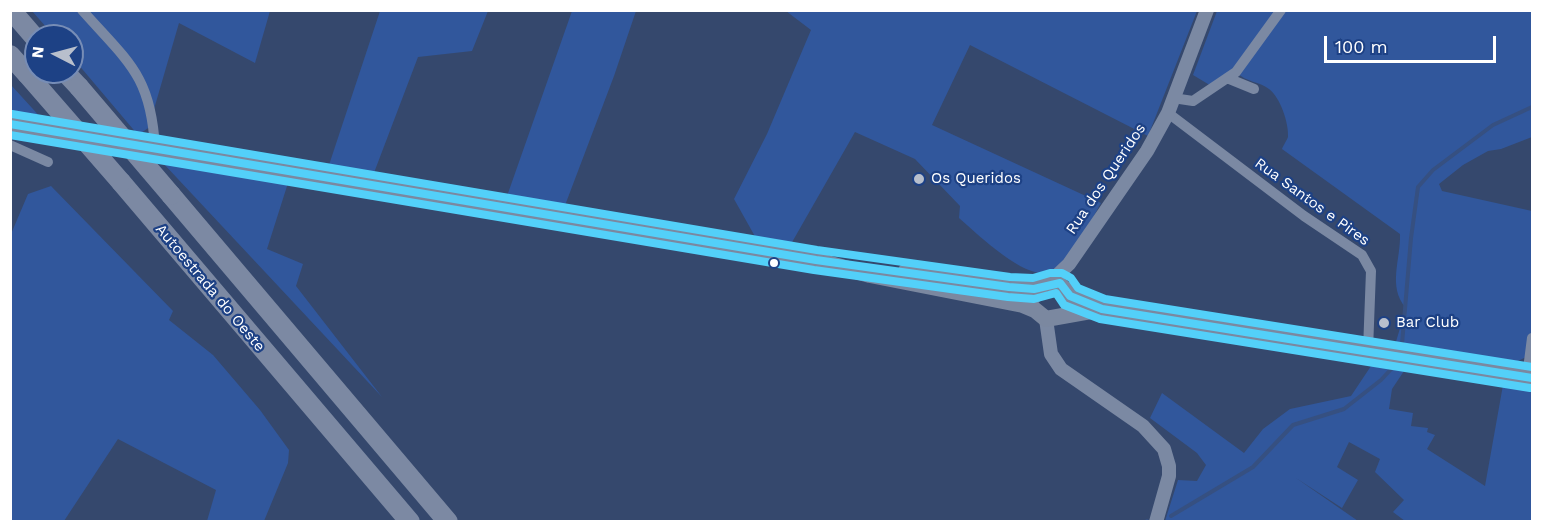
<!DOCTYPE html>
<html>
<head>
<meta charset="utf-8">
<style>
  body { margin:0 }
  #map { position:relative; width:1543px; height:532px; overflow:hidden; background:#35486d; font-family:"Work Sans",sans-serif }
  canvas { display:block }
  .frame { position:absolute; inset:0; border:12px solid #fff; pointer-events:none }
  .north { position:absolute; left:24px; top:24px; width:60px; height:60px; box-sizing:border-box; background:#1d4185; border:2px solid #778db6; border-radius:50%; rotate:276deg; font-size:16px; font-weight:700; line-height:24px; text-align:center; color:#fff }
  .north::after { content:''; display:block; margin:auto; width:21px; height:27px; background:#b8bfcc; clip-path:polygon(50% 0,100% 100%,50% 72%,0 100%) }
  .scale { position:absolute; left:1324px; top:36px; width:172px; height:27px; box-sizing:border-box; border:3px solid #fff; border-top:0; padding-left:8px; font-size:18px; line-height:21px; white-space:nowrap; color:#fff; -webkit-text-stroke:4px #1d4185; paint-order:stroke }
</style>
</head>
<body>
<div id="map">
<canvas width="1543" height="532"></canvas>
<div class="frame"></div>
<div class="north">N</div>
<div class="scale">100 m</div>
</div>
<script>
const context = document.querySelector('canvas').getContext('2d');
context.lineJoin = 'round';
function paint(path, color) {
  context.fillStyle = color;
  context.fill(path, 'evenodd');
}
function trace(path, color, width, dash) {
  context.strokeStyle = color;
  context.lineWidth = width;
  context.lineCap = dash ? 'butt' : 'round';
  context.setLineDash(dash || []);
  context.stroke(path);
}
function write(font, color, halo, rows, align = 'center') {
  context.font = font + ' "Work Sans",sans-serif';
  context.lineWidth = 4.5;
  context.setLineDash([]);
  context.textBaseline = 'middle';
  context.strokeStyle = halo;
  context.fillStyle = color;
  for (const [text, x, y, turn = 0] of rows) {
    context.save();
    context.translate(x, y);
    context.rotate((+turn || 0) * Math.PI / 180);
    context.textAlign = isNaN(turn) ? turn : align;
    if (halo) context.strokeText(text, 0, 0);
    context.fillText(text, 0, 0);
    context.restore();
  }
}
const green = new Path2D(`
  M 32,11 L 270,11 L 255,63 L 179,23 L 152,116 L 154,124 L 138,135 L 72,57 L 72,36 L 54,36 Z
  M 380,11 L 488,11 L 472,51 L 418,57 L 372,178 L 327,171 Z
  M 572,11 L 636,11 L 614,76 L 564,208 L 506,199 Z
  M 786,11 L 1197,11 L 1148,136 L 970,45 L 932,125 L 1101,203 C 1088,225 1073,263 1047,272 C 1025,280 975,232 959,218 L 960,206 L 915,159 L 855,132 L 791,244 L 757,240 L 734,199 L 767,134 L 811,30 Z
  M 1217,11 L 1532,11 L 1532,137 L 1501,149 L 1488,151 L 1463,165 L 1439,184 L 1442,191 L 1532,211 L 1532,354 L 1512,364 L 1395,345 L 1406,308 C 1387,287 1401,259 1400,234 L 1282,149 C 1283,146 1287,140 1288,137 C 1289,123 1280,97 1269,89 C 1259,81 1247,83 1236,72 L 1213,87 L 1193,75 Z
  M 11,85 L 43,120 L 11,115 Z
  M 163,163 L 288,183 L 267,249 L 303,264 L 296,286 L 382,397 Z
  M 51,186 L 173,311 L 169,320 L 213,355 L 260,410 L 289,450 L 288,463 L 264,521 L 207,521 L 216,490 L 118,439 L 64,521 L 11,521 L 11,234 L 28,194 Z
  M 1371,366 L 1404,371 L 1392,389 L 1389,409 L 1413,413 L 1411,426 L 1428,428 L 1427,432 L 1435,435 L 1427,449 L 1485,486 L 1503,385 L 1532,389 L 1532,521 L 1405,521 L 1393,512 L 1404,500 L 1375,472 L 1380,459 L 1349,442 L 1337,467 L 1358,480 L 1342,508 L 1296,478 L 1358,521 L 1165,521 L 1178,480 L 1197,481 L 1206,465 L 1197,453 L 1150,418 L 1162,393 L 1244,453 L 1263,429 L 1290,409 L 1351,396 Z`);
const stream = new Path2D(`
  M 1402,344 L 1411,238 L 1418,187 L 1433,170 L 1493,125 L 1532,107
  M 1171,516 L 1253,467 L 1293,425 L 1344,409 L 1381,380 L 1394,366
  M 1147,522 L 1147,521`);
const minor = new Path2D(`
  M 82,10 C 128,62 151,75 155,148
  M 1227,78 L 1254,89
  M 1173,98 L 1193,101 L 1236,72 L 1281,10
  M 1168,113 L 1304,216 L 1362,255 L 1371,271 L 1368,350
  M 10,145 L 48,162
  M 1527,377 L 1532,338`);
const tertiary = new Path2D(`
  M 1050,282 L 1069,264 L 1147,151 L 1168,113 L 1207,10
  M 1046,319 L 1051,354 L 1061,369 L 1143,426 L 1164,449 L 1169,466 L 1169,476 L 1156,522`);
const primary = new Path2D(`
  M 10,124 L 816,260 L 870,275 L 1023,305 L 1035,310 L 1046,319 L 1102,309
  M 906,271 L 987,285 L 1038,288
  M 1070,296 L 1102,309 L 1532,378
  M 1033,297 L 1041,285 L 1056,282 L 1069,292 L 1070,306`);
const motorway = new Path2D(`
  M 11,10 L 36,39
  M 10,55 L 27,74
  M 65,72 L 79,87
  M 121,182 L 410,522
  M 171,195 L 448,522`);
const motorwayBridge = new Path2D(`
  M 27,74 L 121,182
  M 79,87 L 171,195`);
const bus1 = new Path2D(`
  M 10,124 L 816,260 L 1009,287 L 1034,289 L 1060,283 L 1070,296 L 1102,309 L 1532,378`);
const bus2 = new Path2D(`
  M 10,135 L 814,270 L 1008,297 L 1034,299 L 1056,293 L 1064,305 L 1100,319 L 1530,388`);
const bus3 = new Path2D(`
  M 12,114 L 817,250 L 1010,277 L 1033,278 L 1050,273 L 1062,273 L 1071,278 L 1078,288 L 1105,299 L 1532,367`);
const markers = [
  [919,179,6,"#b8bfcc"],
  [774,263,5,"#fff"],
  [1384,323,6,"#b8bfcc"]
];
const poiNames = [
  ["Os Queridos",931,179],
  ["Bar Club",1396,323]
];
const streetNames = [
  ["Rua dos Queridos",1106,179,-56],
  ["Rua Santos e Pires",1312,202,36],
  ["Autoestrada do Oeste",210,288,50]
];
paint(green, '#31579c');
trace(stream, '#365081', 4);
trace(minor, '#7b89a3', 10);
trace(tertiary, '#7b89a3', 14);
trace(primary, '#7b88a0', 16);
trace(motorway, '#7c89a3', 20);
trace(motorwayBridge, '#7c89a3', 20);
trace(bus1, '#53d0f9', 8);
trace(bus2, '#53d0f9', 8);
trace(bus3, '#53d0f9', 8);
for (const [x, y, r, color] of markers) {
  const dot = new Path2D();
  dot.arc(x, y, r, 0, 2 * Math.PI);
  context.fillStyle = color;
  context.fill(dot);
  trace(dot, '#1d4185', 2);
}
write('15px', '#fff', '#1d4185', poiNames, 'left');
write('15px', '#fff', '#1d4185', streetNames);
</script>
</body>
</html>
